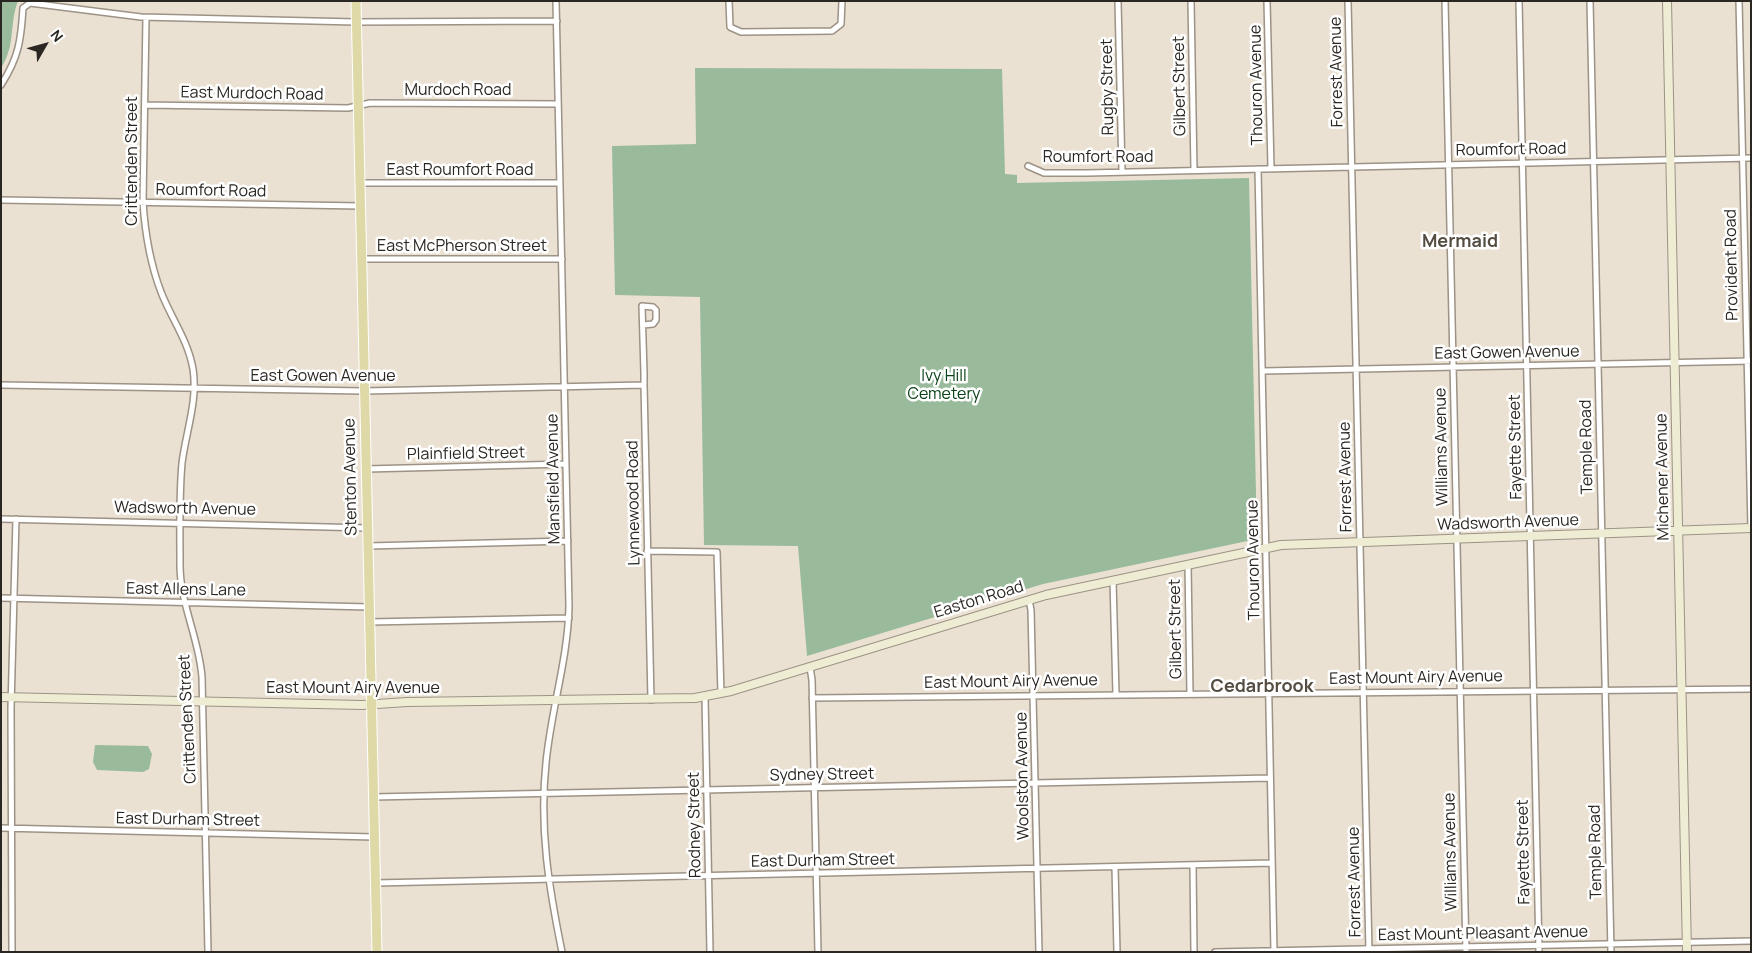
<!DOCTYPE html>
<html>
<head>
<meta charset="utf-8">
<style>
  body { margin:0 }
  #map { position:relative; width:1752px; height:953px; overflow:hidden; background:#ebe1d3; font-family:Manrope,sans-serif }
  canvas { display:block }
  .frame { position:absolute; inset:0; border:2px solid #2a2621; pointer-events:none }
  .north { position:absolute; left:20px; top:20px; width:50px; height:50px; -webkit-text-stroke:4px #fff; paint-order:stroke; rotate:52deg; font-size:14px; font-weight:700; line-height:20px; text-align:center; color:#2a2621 }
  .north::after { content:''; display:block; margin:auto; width:18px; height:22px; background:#2a2621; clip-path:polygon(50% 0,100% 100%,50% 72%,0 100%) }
</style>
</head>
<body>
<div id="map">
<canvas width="1752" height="953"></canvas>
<div class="frame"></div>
<div class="north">N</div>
</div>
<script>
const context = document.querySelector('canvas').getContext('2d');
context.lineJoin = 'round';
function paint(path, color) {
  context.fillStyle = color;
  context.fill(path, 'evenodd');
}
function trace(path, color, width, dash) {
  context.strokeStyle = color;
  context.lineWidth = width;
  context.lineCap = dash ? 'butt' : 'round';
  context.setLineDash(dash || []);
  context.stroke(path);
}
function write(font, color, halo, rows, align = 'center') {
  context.font = font + ' Manrope,sans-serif';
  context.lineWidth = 5;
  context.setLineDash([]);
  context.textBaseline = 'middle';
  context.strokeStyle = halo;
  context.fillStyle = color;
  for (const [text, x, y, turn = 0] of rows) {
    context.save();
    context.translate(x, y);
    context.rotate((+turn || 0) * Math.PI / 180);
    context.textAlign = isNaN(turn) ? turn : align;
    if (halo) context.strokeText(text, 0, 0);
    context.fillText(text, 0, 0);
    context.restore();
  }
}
const green = new Path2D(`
  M 1,1 L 18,1 C 9,24 16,45 1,68 Z
  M 695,68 L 1002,69 L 1005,174 L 1017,175 L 1017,183 L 1249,178 L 1257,539 L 1043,584 L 807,656 L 798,546 L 704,545 L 700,297 L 615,295 L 612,146 L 696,144 Z
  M 95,745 L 148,746 L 152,754 L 149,769 L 143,772 L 97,770 L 93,762 Z`);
const street = new Path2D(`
  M 556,1 L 569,606 C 568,659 551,710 546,763 C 539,828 549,888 562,952
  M 729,1 L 730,27 L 741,32 L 832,31 L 841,24 L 842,1
  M 1118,1 L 1122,172
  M 1191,1 L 1194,170
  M 1267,1 L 1271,168
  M 1348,1 L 1369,952
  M 1445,1 L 1466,952
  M 1519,1 L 1539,952
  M 1590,1 L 1611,952
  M 1739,1 L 1751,528
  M 146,18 L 143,202 C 145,233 150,263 161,292 C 171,318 188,340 193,369 C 198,401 186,431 182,463 C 179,496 180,532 180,565 C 180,604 199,638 202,677 L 208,952
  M 1,85 C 19,57 21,40 23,8 L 30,3 L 141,17 L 356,22 L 557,21
  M 145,105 L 348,108 L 370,103 L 558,104
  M 1028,166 L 1044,173 L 1087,173 L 1751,158
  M 1258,169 L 1274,952
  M 360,183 L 560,183
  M 1,200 L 361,206
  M 362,259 L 562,259
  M 643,325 L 653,324 L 656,320 L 656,310 L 653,307 L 642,306 L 644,373 L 644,385 L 651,700
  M 1263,371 L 1751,361
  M 1,385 L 364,391 L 644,385
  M 366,469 L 566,464
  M 1,519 L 368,528
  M 368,546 L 568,541
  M 647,551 L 717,552 L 721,694
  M 1188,564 L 1190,694
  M 1113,580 L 1116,694
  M 1,598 L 369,607
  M 1029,600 L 1031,610 L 1039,952
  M 370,622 L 569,618
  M 810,667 L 812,680 L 818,952
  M 705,697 L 710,952
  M 812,698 L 1751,689
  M 373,797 L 1270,778
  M 1,828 L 374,837
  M 1193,865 L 1194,952
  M 1115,867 L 1117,952
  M 375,883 L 1272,863
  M 12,952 L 11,708 L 16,519
  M 1215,952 L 1751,941`);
const secondary = new Path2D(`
  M 1667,1 L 1687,952
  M 1,697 L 362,705 L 407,702 L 695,698 L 731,691 L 1046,595 L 1281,545 L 1751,528`);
const primary = new Path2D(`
  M 356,1 L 377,952`);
const streetNames = [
  ["Forrest Avenue",1337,72,-91],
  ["Thouron Avenue",1257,85,-91],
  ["Gilbert Street",1180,86,-91],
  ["Rugby Street",1108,87,-91],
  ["Murdoch Road",458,91],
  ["East Murdoch Road",252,94,1],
  ["Roumfort Road",1511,150,-1],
  ["Roumfort Road",1098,158],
  ["Crittenden Street",133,161,-90],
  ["East Roumfort Road",460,171],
  ["Roumfort Road",211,191,1],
  ["East McPherson Street",462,247],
  ["Provident Road",1732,265,-91],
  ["East Gowen Avenue",1507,353,-1],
  ["East Gowen Avenue",323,377],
  ["Williams Avenue",1442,447,-91],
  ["Fayette Street",1516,447,-91],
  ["Temple Road",1587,447,-91],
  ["Plainfield Street",466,454,-1],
  ["Stenton Avenue",351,477,-91],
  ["Forrest Avenue",1346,477,-91],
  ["Michener Avenue",1663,477,-91],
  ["Mansfield Avenue",554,479,-91],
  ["Lynnewood Road",634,503,-91],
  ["Wadsworth Avenue",185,509,1],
  ["Wadsworth Avenue",1508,523,-2],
  ["Thouron Avenue",1254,560,-91],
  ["East Allens Lane",186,590,1],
  ["Easton Road",979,600,-17],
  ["Gilbert Street",1176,629,-91],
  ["East Mount Airy Avenue",1416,678,-1],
  ["East Mount Airy Avenue",1011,682,-1],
  ["East Mount Airy Avenue",353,689],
  ["Crittenden Street",188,719,-93],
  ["Sydney Street",822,775,-1],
  ["Woolston Avenue",1023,776,-91],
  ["East Durham Street",188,820,1],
  ["Rodney Street",695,825,-91],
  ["Williams Avenue",1451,852,-91],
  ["Fayette Street",1524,852,-91],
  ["Temple Road",1596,852,-91],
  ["East Durham Street",823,861,-1],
  ["Forrest Avenue",1355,882,-91],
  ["East Mount Pleasant Avenue",1483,934,-1]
];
const parkNames = [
  ["Ivy Hill",944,377],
  ["Cemetery",944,395]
];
const neighbourhoodNames = [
  ["Mermaid",1460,242],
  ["Cedarbrook",1262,687]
];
paint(green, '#99ba9b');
trace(street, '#9c9285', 8);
trace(secondary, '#9c9285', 10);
trace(primary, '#fff', 11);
trace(street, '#fff', 5);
trace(secondary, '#eeecd3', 8);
trace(primary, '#ded9a6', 9);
write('16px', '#2a2621', '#fff', streetNames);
write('16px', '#0a4216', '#fff', parkNames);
write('bold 18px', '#564d42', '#fff', neighbourhoodNames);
</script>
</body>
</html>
